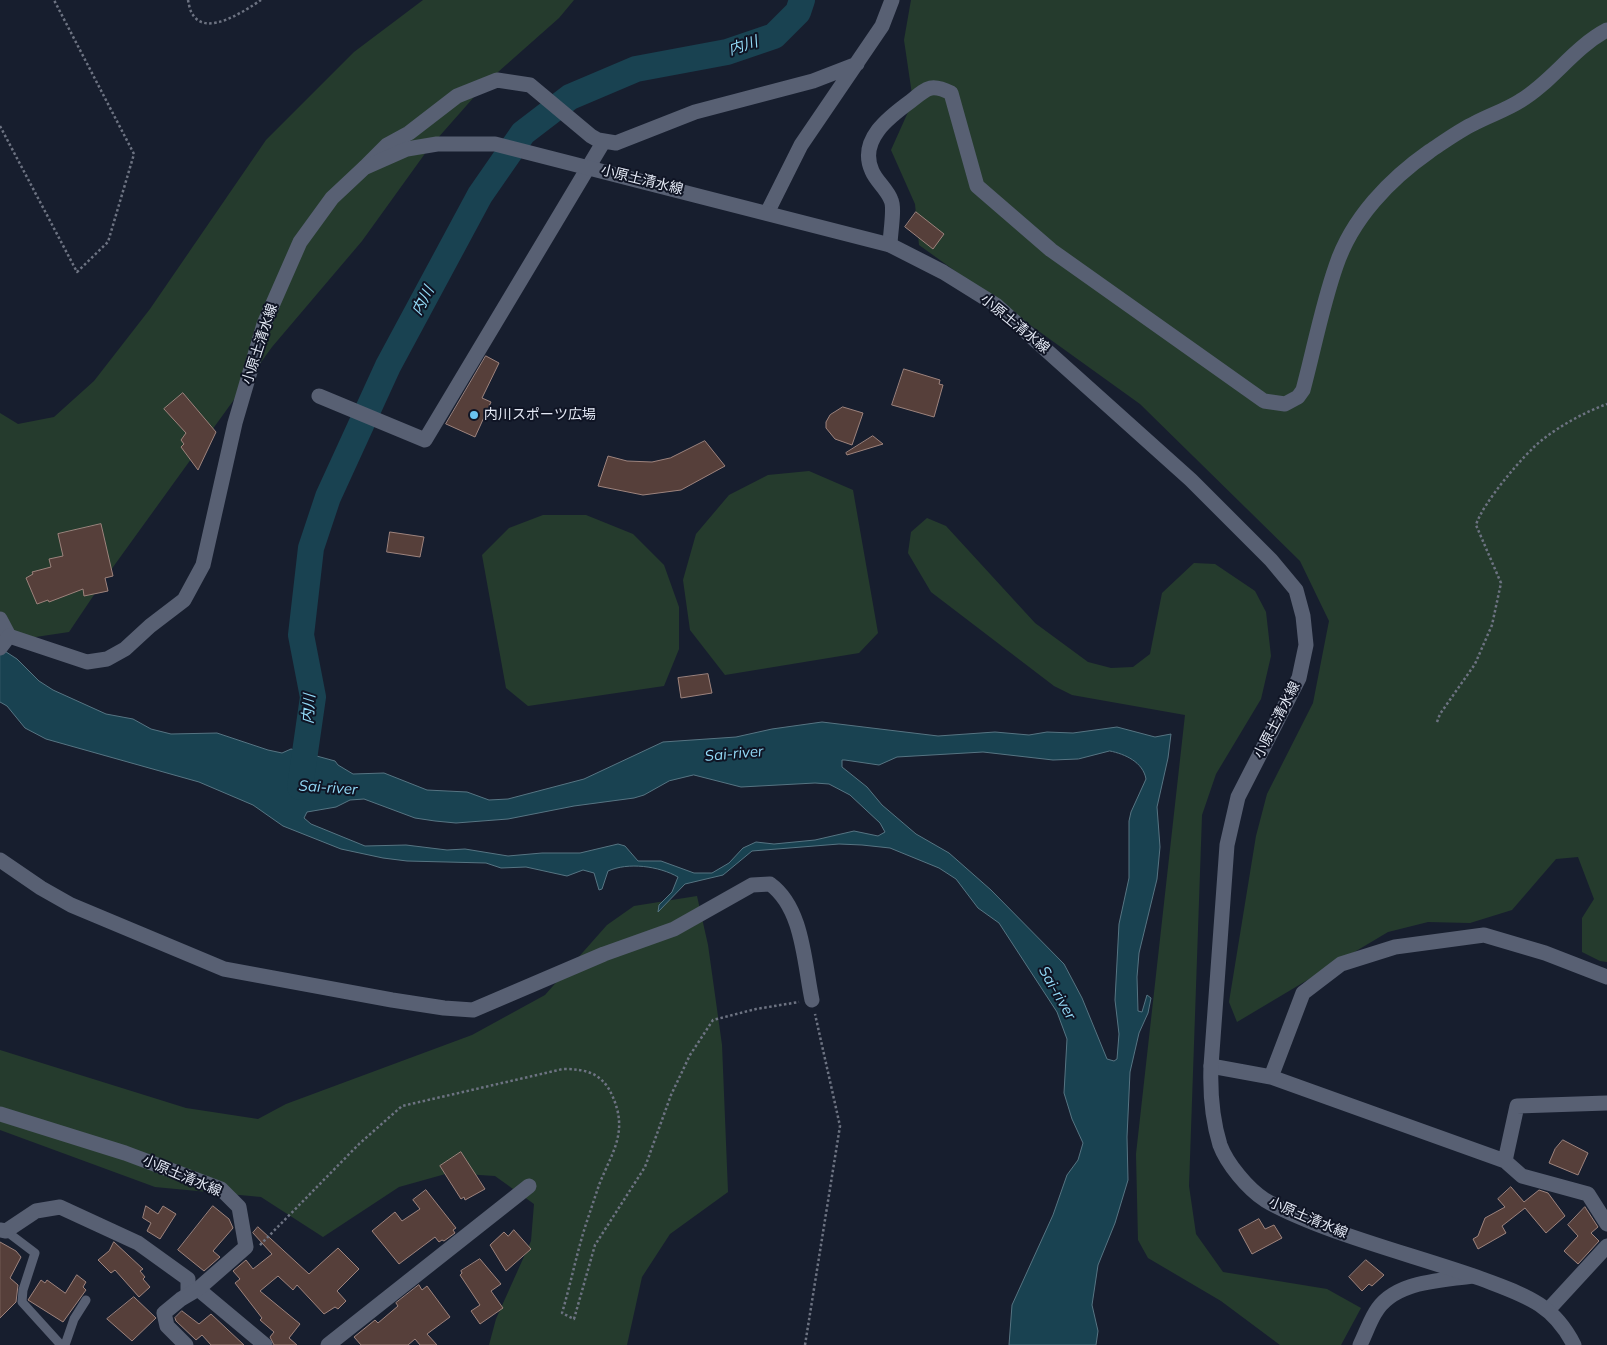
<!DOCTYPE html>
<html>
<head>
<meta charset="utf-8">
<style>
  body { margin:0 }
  canvas { display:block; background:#171e2e }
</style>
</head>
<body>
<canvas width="1607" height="1345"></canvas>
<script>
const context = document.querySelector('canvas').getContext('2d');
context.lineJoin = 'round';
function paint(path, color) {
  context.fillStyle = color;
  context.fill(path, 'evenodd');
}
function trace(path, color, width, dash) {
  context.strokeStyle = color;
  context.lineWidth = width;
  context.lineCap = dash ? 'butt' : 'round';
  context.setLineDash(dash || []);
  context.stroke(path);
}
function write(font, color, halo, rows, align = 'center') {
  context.font = font + ' Mulish,"Noto Sans JP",sans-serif';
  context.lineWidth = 4;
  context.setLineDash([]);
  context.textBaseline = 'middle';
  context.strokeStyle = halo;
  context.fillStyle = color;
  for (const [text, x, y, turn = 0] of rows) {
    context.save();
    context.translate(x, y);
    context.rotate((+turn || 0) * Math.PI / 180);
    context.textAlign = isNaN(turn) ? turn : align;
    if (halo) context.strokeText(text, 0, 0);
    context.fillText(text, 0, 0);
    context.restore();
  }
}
const green = new Path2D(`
  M 423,0 L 574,0 L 559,18 L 489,80 L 429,148 L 362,241 L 272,347 L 108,574 L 69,632 L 22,639 L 0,627 L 0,413 L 18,424 L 54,417 L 94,381 L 150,309 L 266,140 L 354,52 Z
  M 911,0 L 1607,0 L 1607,962 L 1600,961 L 1582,952 L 1582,918 L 1594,899 L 1578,857 L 1556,859 L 1512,910 L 1470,923 L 1428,922 L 1388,932 L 1237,1022 L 1229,1002 L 1256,836 L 1267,794 L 1313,703 L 1329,621 L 1300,561 L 1140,404 L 919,245 L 915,204 L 891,150 L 913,101 L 904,40 Z
  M 809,471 L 853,490 L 878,633 L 859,653 L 725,675 L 690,630 L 683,580 L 696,534 L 729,495 L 768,475 Z
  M 543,515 L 586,515 L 633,534 L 664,565 L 679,607 L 679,649 L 664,686 L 528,706 L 506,688 L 482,555 L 509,528 Z
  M 927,518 L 946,526 L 1035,623 L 1088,662 L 1111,668 L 1133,667 L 1150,654 L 1162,593 L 1194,563 L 1215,564 L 1255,591 L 1266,612 L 1271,656 L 1261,699 L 1216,774 L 1202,815 L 1189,1186 L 1196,1234 L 1223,1272 L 1327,1289 L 1361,1308 L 1341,1345 L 1280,1345 L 1221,1301 L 1148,1258 L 1138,1240 L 1136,1154 L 1185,715 L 1072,695 L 1054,686 L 931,592 L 908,553 L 911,532 Z
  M 697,896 L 708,945 L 722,1045 L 728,1192 L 670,1234 L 642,1277 L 627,1345 L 489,1345 L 496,1319 L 531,1241 L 534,1204 L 495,1176 L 449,1173 L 399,1187 L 323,1237 L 261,1197 L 155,1187 L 0,1130 L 0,1050 L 186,1108 L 258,1119 L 286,1104 L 472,1035 L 545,995 L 607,925 L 634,906 Z`);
const water = new Path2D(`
  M 0,648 L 17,659 L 39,681 L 53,690 L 106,714 L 133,719 L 151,729 L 171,734 L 217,733 L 268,750 L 282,753 L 291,749 L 335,761 L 338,765 L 353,774 L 384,773 L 427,790 L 467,792 L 489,800 L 508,799 L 584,779 L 663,742 L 736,737 L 772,729 L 822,722 L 938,736 L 995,732 L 1029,735 L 1047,732 L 1073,733 L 1117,727 L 1155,737 L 1171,734 L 1168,758 L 1157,807 L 1160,847 L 1157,879 L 1139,953 L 1137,977 L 1138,1011 L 1142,1012 L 1147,995 L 1151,998 L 1148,1013 L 1139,1033 L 1130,1072 L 1127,1137 L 1128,1180 L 1115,1223 L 1098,1265 L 1092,1305 L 1098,1331 L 1096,1345 L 1009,1345 L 1012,1305 L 1053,1215 L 1067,1175 L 1078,1160 L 1083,1143 L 1072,1119 L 1064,1093 L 1067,1039 L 1057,1012 L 999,923 L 978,908 L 956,879 L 939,868 L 890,848 L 862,845 L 839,844 L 752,851 L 723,875 L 685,884 L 658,912 L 659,905 L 672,892 L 678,877 C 659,866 628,862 608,871 L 602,889 L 599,890 L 594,873 L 583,870 L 567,876 L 526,867 L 501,868 L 486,863 L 407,861 L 383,858 L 341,849 L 283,826 L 253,805 L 199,782 L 46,739 L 25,728 L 7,706 L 0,702 ZM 1110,751 C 1125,754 1143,762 1146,779 L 1131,812 L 1129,821 L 1129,878 L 1119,924 L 1115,1000 L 1119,1034 L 1117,1059 L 1114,1061 L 1107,1059 L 1082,998 L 1064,964 L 991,890 L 949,853 L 916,834 L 882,805 L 867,787 L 842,767 L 842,760 L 845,760 L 879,765 L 897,757 L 983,752 L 1053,760 L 1078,759 ZM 694,775 L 741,787 L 815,783 L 829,784 L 850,795 L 880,823 L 885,832 L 878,836 L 854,831 L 815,840 L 774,844 L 756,842 L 743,848 L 729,863 L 712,873 L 694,873 L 661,861 L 638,861 L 625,846 L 618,844 L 580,853 L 542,853 L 508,856 L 465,849 L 447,850 L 406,845 L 365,846 L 311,824 L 304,818 L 307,812 L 336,807 L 350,800 L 364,799 L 415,818 L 435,821 L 456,823 L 508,819 L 574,806 L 634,798 L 644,795 L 669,781 Z`);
const river = new Path2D(`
  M 300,787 L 313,697 L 301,635 L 311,548 L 328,497 L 388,366 L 480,195 L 523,133 L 570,97 L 636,69 L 727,52 L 774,36 L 798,12 L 802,0`);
const building = new Path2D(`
  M 916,212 L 944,234 L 933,249 L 905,227 Z
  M 486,356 L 499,363 L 482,398 L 491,402 L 475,437 L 446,424 Z
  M 904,369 L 940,380 L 939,384 L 943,385 L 934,417 L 892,405 Z
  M 183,393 L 216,432 L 198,470 L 181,447 L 184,444 L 181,440 L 186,433 L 164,409 Z
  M 843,407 L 863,413 L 852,445 L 835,439 L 826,428 L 826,422 L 830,415 Z
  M 873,436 L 883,444 L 847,455 L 846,453 Z
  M 705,441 L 725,466 L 681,490 L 643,495 L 598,486 L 608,456 L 627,461 L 652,462 L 670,458 Z
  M 101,524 L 113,576 L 105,578 L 108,591 L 84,596 L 83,589 L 49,602 L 48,600 L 37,604 L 26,578 L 33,574 L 32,572 L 51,567 L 49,559 L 63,556 L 58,534 Z
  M 390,532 L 424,537 L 420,557 L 387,552 Z
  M 708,674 L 712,693 L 681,698 L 678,678 Z
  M 1563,1140 L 1588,1153 L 1578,1175 L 1549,1163 L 1555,1149 Z
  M 461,1152 L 485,1189 L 465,1200 L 464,1197 L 461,1199 L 440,1166 Z
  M 1511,1187 L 1524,1202 L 1539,1190 L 1548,1193 L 1565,1216 L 1546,1233 L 1525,1208 L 1502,1226 L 1506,1233 L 1478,1249 L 1473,1239 L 1478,1236 L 1485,1218 L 1505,1207 L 1498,1199 Z
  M 426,1190 L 456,1228 L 453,1230 L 455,1233 L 444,1241 L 442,1240 L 439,1242 L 435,1237 L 399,1264 L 372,1231 L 395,1212 L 402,1221 L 420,1209 L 413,1200 Z
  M 146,1206 L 158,1214 L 163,1206 L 176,1214 L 160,1239 L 147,1231 L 151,1223 L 143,1218 Z
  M 213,1206 L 229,1219 L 233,1228 L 213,1251 L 220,1257 L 204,1271 L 178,1250 Z
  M 1585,1207 L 1598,1227 L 1591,1233 L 1599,1241 L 1578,1264 L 1564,1251 L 1578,1236 L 1568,1225 Z
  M 1259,1219 L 1265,1229 L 1274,1225 L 1282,1238 L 1252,1254 L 1239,1230 Z
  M 258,1227 L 309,1274 L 338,1248 L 359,1269 L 337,1291 L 346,1301 L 338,1309 L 335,1307 L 324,1314 L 297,1285 L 293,1290 L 278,1276 L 260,1291 L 300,1324 L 289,1338 L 297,1345 L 274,1345 L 270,1337 L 274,1332 L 260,1320 L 262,1318 L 235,1283 L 240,1279 L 233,1271 L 246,1260 L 253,1269 L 272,1254 L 253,1233 Z
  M 514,1230 L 531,1249 L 506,1271 L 490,1245 L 504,1232 L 508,1236 Z
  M 0,1242 L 16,1251 L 21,1257 L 10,1278 L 18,1285 L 16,1302 L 0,1318 Z
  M 114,1242 L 143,1269 L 140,1271 L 145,1277 L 143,1279 L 150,1287 L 139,1297 L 115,1270 L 111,1273 L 98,1260 L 109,1251 Z
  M 480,1259 L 501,1284 L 491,1291 L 503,1308 L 480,1324 L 471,1311 L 480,1305 L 460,1275 L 462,1273 L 461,1271 Z
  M 1366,1260 L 1384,1275 L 1372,1286 L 1369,1284 L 1362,1291 L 1349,1277 Z
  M 77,1275 L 86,1282 L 83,1287 L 86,1290 L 63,1322 L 28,1300 L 41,1280 L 45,1283 L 47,1280 L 65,1293 Z
  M 419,1285 L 422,1290 L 427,1286 L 450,1317 L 427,1334 L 437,1345 L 420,1345 L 415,1339 L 408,1345 L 361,1345 L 354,1337 L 375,1320 L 378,1323 L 398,1306 L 396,1303 Z
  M 134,1297 L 156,1318 L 132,1341 L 107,1319 Z
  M 182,1311 L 199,1324 L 211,1314 L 244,1345 L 211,1345 L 202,1335 L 196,1340 L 176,1321 L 175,1318 Z`);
const path = new Path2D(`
  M 188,0 C 189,5 190,11 193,15 C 207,37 246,10 261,0
  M 0,126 L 77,272 L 108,242 L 134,154 L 54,0
  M 1437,722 L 1440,714 L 1475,664 L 1492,625 L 1501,583 L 1476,525 C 1482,504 1524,454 1542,440 C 1561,425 1585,412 1607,404
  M 260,1245 L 359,1144 L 402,1106 L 563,1069 C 586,1069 602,1073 612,1095 C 629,1132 612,1152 599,1185 C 595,1197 591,1209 587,1221 C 577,1251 571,1283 562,1313 L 574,1319 L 595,1245 L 645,1167 L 671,1095 L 690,1055 L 713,1020 L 756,1009 L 799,1002
  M 805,1345 L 840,1126 L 815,1014`);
const lane = new Path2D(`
  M 6,1231 L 35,1253 L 23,1290 L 22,1302 L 61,1345
  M 65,1345 L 74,1319 L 86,1300`);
const street = new Path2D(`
  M 365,167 L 387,145 L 409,133 L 457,96 L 497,80 L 530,85 L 591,136 L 598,140 L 616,143 L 695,112 L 813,81 L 857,64
  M 767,213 L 801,145 L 882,26 L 892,0
  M 890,245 C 890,235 895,208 891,200 C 887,189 876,181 872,171 C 858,140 889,117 911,101 C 927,88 931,83 951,93 L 977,186 L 1051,250 L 1264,401 L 1285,404 L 1298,397 L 1303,390 C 1314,349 1322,306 1336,266 C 1352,218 1390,179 1430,151 C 1445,141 1460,130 1475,123 C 1490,115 1506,110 1520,101 C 1552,82 1573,48 1607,30
  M 319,396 L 425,440 L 604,141
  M 0,619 L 9,636
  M 0,860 L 41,888 L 71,905 L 224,969 L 392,1000 L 444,1008 L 473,1010 L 604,954 L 674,929 L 752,885 L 770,884 C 803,908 804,962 812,1000
  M 1211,1066 L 1271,1077 L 1505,1161 L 1522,1176 L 1588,1194 L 1607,1224
  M 1271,1077 L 1303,993 L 1341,964 L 1395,947 L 1484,935 L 1545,953 L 1607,977
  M 1505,1161 L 1517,1106 L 1607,1103
  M 0,1230 L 6,1231 L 36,1211 L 60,1207 L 138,1243 L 188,1279 L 188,1294
  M 198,1289 L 265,1345
  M 1549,1309 L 1607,1246
  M 328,1345 L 529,1186
  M 1360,1345 C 1365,1335 1369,1323 1375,1313 C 1393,1281 1439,1281 1472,1276`);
const secondary = new Path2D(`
  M 0,648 L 9,636 L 87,662 L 107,659 L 125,649 L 150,626 L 184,600 L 203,565 L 235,423 L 264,324 L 300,242 L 332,198 L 364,168 L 407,149 L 437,144 L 495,144 L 890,245 L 943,272 L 996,305 L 1191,480 L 1271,560 L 1296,590 L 1303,616 L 1306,645 L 1299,678 L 1238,797 L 1227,845 L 1211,1066 C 1210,1093 1212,1119 1220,1145 C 1227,1164 1248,1189 1265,1200 C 1285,1212 1306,1220 1327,1228 C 1378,1247 1431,1261 1482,1279 C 1524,1295 1553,1303 1574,1345
  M 0,1114 L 125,1153 L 221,1189 L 239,1207 L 246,1247 L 198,1289 L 181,1299 L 164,1313 L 167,1326 L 186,1345`);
const markers = [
  [474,415,5,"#69c3f1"]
];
const streetNames = [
  ["小原土清水線",642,180,14],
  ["小原土清水線",1015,324,39],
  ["小原土清水線",260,344,-72],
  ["小原土清水線",1277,720,-63],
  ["小原土清水線",182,1176,23],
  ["小原土清水線",1308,1218,23]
];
const poiNames = [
  ["内川スポーツ広場",484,415]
];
const waterNames = [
  ["内川",743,46,-18],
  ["内川",423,301,-62],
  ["内川",309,709,-86],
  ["Sai-river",734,754,-5],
  ["Sai-river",328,788,4],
  ["Sai-river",1057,993,60]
];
paint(green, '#253b2d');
paint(water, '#194251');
trace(water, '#567482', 1);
trace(river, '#194251', 26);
paint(building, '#563f3a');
trace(building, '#9d837d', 1);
trace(path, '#6d7382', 2.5, [2.5, 2.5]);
trace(lane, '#586073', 9);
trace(street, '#586073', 15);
trace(secondary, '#586073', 15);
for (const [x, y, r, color] of markers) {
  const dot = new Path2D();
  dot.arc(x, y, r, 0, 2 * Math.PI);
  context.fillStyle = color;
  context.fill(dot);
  trace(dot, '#0f1424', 2);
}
write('14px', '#e3e8f4', '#0f1424', streetNames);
write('14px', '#e3e8f4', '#0f1424', poiNames, 'left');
write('italic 15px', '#93daf7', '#0f1424', waterNames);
</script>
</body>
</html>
